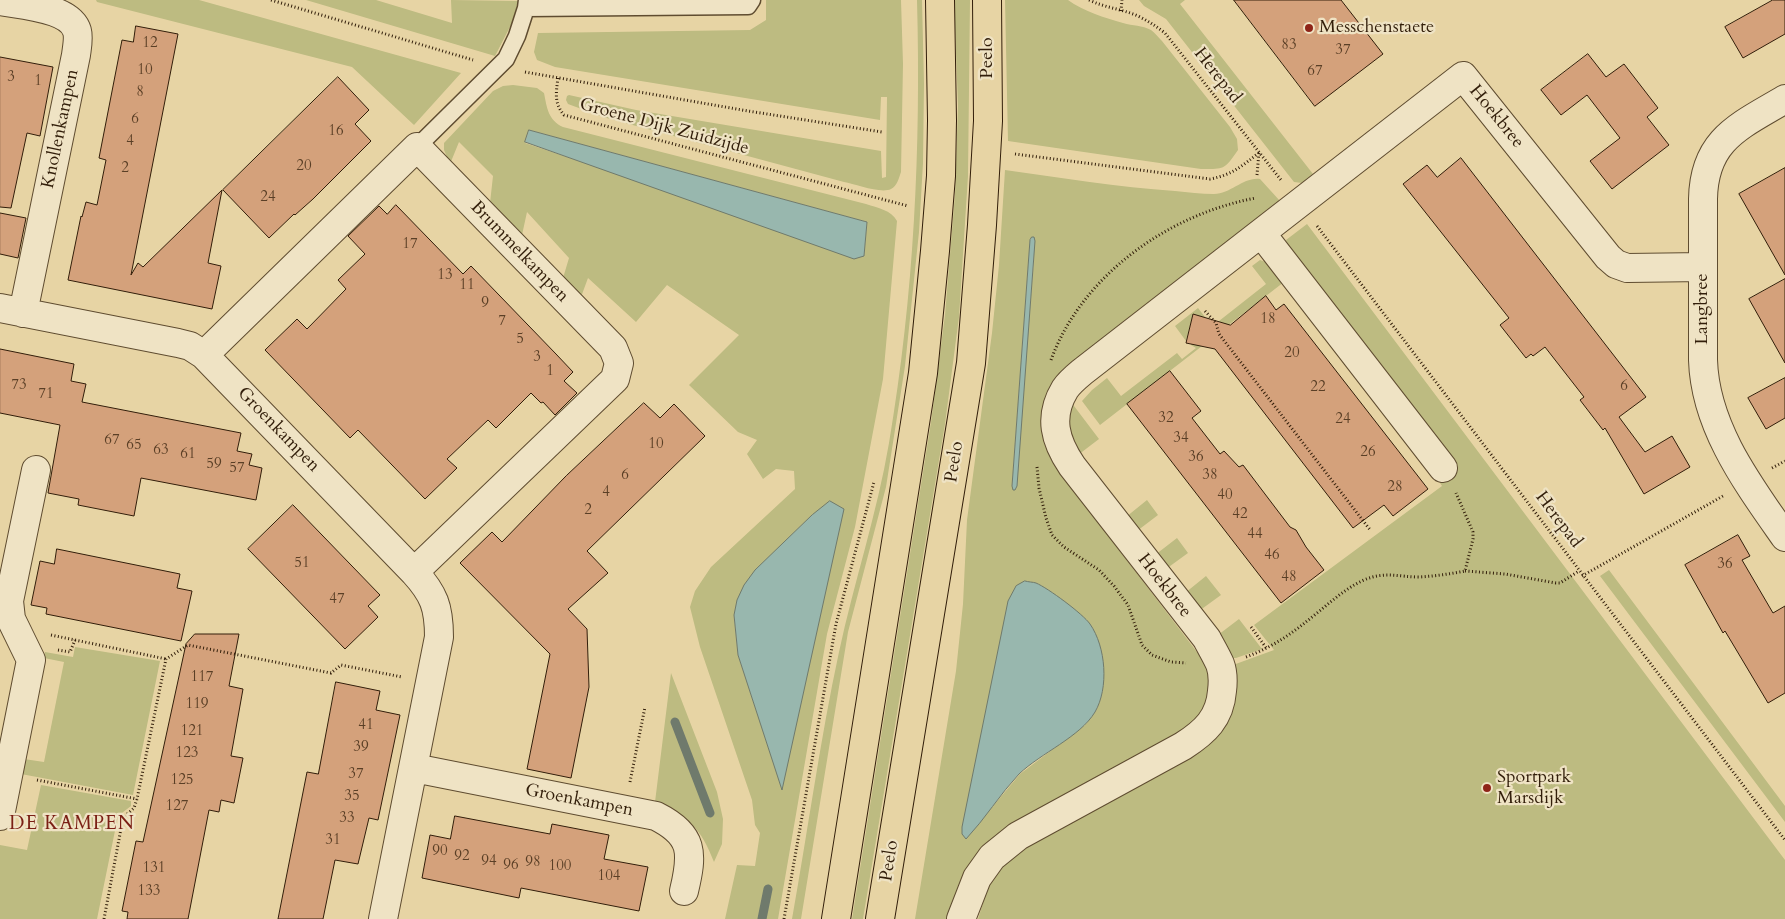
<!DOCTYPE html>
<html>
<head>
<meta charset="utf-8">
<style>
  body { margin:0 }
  canvas { display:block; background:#e7d4a4 }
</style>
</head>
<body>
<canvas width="1785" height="919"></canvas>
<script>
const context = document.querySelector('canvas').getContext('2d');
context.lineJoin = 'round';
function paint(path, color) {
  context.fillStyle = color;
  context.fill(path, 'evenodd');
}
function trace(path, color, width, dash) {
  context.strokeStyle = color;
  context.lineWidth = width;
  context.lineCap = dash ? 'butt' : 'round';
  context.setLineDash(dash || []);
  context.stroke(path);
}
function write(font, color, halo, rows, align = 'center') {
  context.font = font + ' Cardo,serif';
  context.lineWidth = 4.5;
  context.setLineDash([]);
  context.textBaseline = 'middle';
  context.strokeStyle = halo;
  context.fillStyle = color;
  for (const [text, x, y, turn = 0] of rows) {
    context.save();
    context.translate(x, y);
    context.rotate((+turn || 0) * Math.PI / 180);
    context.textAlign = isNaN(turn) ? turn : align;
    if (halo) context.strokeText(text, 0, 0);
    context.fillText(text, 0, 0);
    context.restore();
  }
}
const green = new Path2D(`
  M 96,0 L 199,0 L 461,73 L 414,125 L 352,67 L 97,2 Z
  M 306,0 L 376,0 L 452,23 L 451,0 L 518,1 L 513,21 L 495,56 Z
  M 766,0 L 901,0 L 903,64 L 901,172 C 899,178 897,186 891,189 C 881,194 855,184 844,182 L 603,117 L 568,104 L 566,100 L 567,96 L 569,95 L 636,110 L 881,151 L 882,178 L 886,177 L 887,97 L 881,97 L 880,120 L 555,67 L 537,60 L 534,52 L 538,33 L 750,30 L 766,20 Z
  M 917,0 L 922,0 L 924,84 L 923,163 L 919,232 L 905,366 L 886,487 L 848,632 L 801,919 L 792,919 C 808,830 820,740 839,652 C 854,582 877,514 889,443 C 914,296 921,148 917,0 Z
  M 954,0 L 970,0 L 968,176 L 959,317 L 945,424 L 863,919 L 852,919 L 931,422 L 945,315 L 955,194 L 958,106 Z
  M 1005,0 L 1068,0 C 1083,11 1105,18 1123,23 C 1133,26 1142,25 1151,30 C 1155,33 1159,38 1162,41 L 1230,127 L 1237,139 L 1238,150 C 1224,170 1225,169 1201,169 L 1008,141 Z
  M 1139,0 L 1185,0 L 1180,4 L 1313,174 L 1302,183 L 1294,182 L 1166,19 L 1144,6 Z
  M 513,85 L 537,88 L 544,93 C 547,108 548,120 563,127 L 866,204 C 878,208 891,210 897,221 L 883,379 L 855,527 L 827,634 L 778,919 L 725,919 L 737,865 L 755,866 L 760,833 L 755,825 L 752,800 L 700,647 L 690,607 L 695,591 L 711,567 L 795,489 L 794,471 L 776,469 L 763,479 L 747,454 L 757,440 L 738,432 L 689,385 L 739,335 L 667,285 L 636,322 L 588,278 L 581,297 L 563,278 L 569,258 L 527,212 L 522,235 L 490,203 L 493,176 L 459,142 L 450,164 L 444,150 L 444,143 L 493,91 L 503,86 ZM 529,130 L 867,222 L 864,256 L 525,143 ZM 812,515 L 782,789 L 738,655 L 734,615 L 771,555 Z
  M 1005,170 C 1061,178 1118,187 1175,191 C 1188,192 1201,194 1214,194 C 1231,194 1243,177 1260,179 L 1280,201 L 1064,370 L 1045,443 L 1055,466 L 1203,660 C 1217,692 1209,710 1183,731 L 1008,828 C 969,851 964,879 952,919 L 915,919 L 956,671 L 963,604 L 967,520 L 992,333 L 999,265 ZM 1032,237 L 1034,258 L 1015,490 L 1012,486 L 1030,240 ZM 1036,583 L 1075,610 L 1103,677 L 1102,694 L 1096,710 L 1086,724 L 1020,774 L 966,838 Z
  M 1307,224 L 1785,860 L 1785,919 L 978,919 L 990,881 L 995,872 L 1014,854 L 1225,726 L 1233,706 L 1233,665 L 1274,650 L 1254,625 L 1442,486 L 1287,246 L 1286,240 Z
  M 1260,260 L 1266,262 L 1284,282 L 1222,330 L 1219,321 L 1266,284 L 1252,266 Z
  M 1198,308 L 1212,326 L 1215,336 L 1100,425 L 1082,401 L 1092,390 L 1107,378 L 1121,396 L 1177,353 L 1182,359 L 1196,348 L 1191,345 L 1193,314 L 1186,341 L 1175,326 Z
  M 1071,402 L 1099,439 L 1078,455 L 1067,427 Z
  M 1147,500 L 1158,515 L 1137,531 L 1126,517 Z
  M 1177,538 L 1188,553 L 1166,569 L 1155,555 Z
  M 1609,570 L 1785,806 L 1785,822 L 1600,576 Z
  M 1206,576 L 1221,595 L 1199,611 L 1185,593 Z
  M 1239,619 L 1262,649 L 1236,658 L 1230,658 L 1218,635 Z
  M 75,647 L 160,661 L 133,795 L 21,774 L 24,759 L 44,762 L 64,662 L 44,658 L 45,652 L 73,657 Z
  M 671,673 L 717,792 L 723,819 L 722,844 L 714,862 C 701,828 688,816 655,802 Z
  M 41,785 L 131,801 L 131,806 L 118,816 L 97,919 L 0,919 L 0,845 L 27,850 Z`);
const water = new Path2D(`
  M 529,130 L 867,222 L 864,256 L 854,259 L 525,142 Z
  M 1032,237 L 1034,237 L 1035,241 L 1017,486 L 1015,490 L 1013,490 L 1012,486 L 1030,240 Z
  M 830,501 L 844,509 L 782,790 L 738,655 L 734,615 L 737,600 L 744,585 L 755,570 L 812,515 Z
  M 1025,581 C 1028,582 1033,582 1036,583 C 1048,588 1083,614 1090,624 C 1106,647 1109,688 1095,712 C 1080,737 1041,753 1019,774 C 1000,794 985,819 966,839 L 962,834 L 962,827 L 1008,601 L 1016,586 Z`);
const stream = new Path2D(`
  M 675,722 L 710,813
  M 762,919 L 768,889`);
const building = new Path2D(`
  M 1234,0 L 1341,0 L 1383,54 L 1315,106 Z
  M 1773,0 L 1785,0 L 1785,34 L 1743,58 L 1725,27 Z
  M 136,26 L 178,34 L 131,275 L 138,263 L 143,267 L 222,190 L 208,263 L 221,266 L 212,309 L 68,280 L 81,216 L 82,217 L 86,202 L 97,205 L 106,160 L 99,158 L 122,40 L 133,42 Z
  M 1588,54 L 1606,77 L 1624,64 L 1658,108 L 1647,117 L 1669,145 L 1612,189 L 1590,161 L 1620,138 L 1587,95 L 1561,115 L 1541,90 Z
  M 0,57 L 53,67 L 40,136 L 27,133 L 11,208 L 0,207 Z
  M 338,77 L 369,110 L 355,124 L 371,141 L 313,199 L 295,215 L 294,214 L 269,238 L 223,190 Z
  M 1461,158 L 1646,397 L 1619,417 L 1645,452 L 1672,436 L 1690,467 L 1644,494 L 1605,428 L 1603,430 L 1580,400 L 1584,397 L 1545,347 L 1533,356 L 1531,354 L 1526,358 L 1500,325 L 1509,318 L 1403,184 L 1427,165 L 1437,177 Z
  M 1785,168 L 1785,275 L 1739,194 Z
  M 396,205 L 463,274 L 471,266 L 556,354 L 573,372 L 564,381 L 577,393 L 555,415 L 543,402 L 541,403 L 531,393 L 496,428 L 488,420 L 447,459 L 457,468 L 425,499 L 358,430 L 350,438 L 265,350 L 297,319 L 307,329 L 346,289 L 338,280 L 365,254 L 348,236 L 379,206 L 387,214 Z
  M 0,213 L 26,218 L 18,258 L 0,254 Z
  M 1785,279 L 1785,363 L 1749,299 Z
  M 1266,296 L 1276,310 L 1284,304 L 1428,489 L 1393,516 L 1384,505 L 1353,528 L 1215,349 L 1186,343 L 1193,314 L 1230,325 Z
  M 0,349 L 74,364 L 71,381 L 86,384 L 82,402 L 241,433 L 237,451 L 252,454 L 249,465 L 262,468 L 256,500 L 141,478 L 134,516 L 78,505 L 79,499 L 48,493 L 60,425 L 0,413 Z
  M 1170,371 L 1201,411 L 1192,418 L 1220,454 L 1224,451 L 1239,467 L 1243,465 L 1290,527 L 1296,530 L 1306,547 L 1324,570 L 1281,603 L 1127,404 Z
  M 1785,378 L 1785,418 L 1766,429 L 1748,398 Z
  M 644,403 L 660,418 L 674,404 L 705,436 L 587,551 L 608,573 L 568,609 L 587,629 L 589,687 L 571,778 L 527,769 L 550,654 L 460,563 L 492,532 L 502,542 L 566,476 Z
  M 293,505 L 380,595 L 368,606 L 378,617 L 345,649 L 248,549 Z
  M 1738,535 L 1750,556 L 1742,560 L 1773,613 L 1785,606 L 1785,693 L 1768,703 L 1725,631 L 1723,633 L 1685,565 Z
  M 57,549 L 180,574 L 177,588 L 192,591 L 181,641 L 46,614 L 47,608 L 31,605 L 40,561 L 54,564 Z
  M 195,634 L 239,634 L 229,686 L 243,689 L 231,756 L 243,758 L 234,803 L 221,800 L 219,812 L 209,810 L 188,919 L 127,919 L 128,912 L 122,911 L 136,841 L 143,842 L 186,644 Z
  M 336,682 L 380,691 L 376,710 L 400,715 L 378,820 L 369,818 L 358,864 L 335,860 L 323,919 L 278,919 L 307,772 L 318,774 Z
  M 455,816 L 550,834 L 552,824 L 609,835 L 604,859 L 648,867 L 639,911 L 521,888 L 519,898 L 422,878 L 430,835 L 450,839 Z`);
const path = new Path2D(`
  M 271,0 L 473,60
  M 1089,0 C 1106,8 1122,9 1138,16 C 1148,21 1156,26 1165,33 L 1281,180
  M 1121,11 L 1122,0
  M 525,72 L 748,111 L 882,132
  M 558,78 C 556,93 554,103 564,115 L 908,206
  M 1015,154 L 1210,179 C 1232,175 1242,166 1260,152
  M 1257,175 L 1259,152
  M 1317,226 L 1785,840
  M 1205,311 L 1216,323 L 1219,334 L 1371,531
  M 1051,360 C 1082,275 1169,214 1256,198
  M 1037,467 L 1039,488 L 1046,518 L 1052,535 L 1064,547 L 1099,570 L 1114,586 L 1128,605 L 1142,645 L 1152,655 L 1171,662 L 1186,663
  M 1772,468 L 1785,461
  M 1465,571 L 1505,574 L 1556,583 L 1560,583 L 1579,571
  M 1582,576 L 1723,496
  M 1251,627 L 1267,649
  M 51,635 L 166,659
  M 58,650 L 70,652 L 75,640
  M 1246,657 C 1275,646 1294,632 1317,613 C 1332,601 1346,588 1364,580 C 1385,571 1398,577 1420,577 C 1435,576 1450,574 1465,571 L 1473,539 L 1473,532 L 1456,493
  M 37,780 L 137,799
  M 630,782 L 645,707
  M 104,919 L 123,818 L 134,808 L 137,799 L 166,659 L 188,645 L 331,673 L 341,665 L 402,677
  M 784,919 L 836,624 L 874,482`);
const lane = new Path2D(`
  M 526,8 L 748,6 L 752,0
  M 417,147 L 506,59 L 517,36 L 526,8 L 527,0`);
const street = new Path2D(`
  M 0,1 C 21,5 70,7 77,31 C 79,38 77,47 76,55 L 23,313
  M 1785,99 C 1740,126 1704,139 1703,199 L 1703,360 C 1705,427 1748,484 1785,537
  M 1261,233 L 1443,468
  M 0,308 L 178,343 L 190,346 L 204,355 L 414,572 C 434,594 439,607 439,637 L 383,919
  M 204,355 L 417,147 L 613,348 L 619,363 L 615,379 L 414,572
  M 414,768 L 656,816 C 694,835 693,853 684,891
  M 0,816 L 31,660 L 11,619 L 9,601 L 36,470
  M 961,919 L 977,878 L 992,857 L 1018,836 L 1183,746 C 1205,732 1220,718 1222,691 C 1223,683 1223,672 1220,664 C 1216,655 1211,647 1207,639 L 1072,466 C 1055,441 1048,417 1065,389 C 1069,383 1076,377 1082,372 L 1463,76 L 1608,257 L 1616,264 L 1627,268 L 1703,267`);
const primary = new Path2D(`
  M 836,919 L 923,373 L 935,251 L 941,176 L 942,120 L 940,0
  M 880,919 L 971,363 L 982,225 L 988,121 L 987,0`);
const markers = [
  [1309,28,5,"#8f2418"],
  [1487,788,5,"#8f2418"]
];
const numberNames = [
  ["12",150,44],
  ["83",1289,46],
  ["37",1343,51],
  ["10",145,71],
  ["67",1315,72],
  ["3",11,78],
  ["1",38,82],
  ["8",140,93],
  ["6",135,120],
  ["16",336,132],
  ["4",130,142],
  ["20",304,167],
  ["2",125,169],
  ["24",268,198],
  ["17",410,245],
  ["13",445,276],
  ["11",467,286],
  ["9",485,304],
  ["18",1268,320],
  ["7",502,322],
  ["5",520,340],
  ["20",1292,354],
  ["3",537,358],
  ["1",550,372],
  ["73",19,386],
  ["6",1624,387],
  ["22",1318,388],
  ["71",46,395],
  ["32",1166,419],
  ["24",1343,420],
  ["34",1181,439],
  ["67",112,441],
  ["10",656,445],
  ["65",134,446],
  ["63",161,451],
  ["26",1368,453],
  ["61",188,455],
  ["36",1196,458],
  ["59",214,465],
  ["57",237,469],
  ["6",625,476],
  ["38",1210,476],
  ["28",1395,488],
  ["4",606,493],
  ["40",1225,496],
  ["2",588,511],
  ["42",1240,515],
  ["44",1255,535],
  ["46",1272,556],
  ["51",302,564],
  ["36",1725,565],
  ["48",1289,578],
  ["47",337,600],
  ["117",202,678],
  ["119",197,705],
  ["41",366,726],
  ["121",192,732],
  ["39",361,748],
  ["123",187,754],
  ["37",356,775],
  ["125",182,781],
  ["35",352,797],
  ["127",177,807],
  ["33",347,819],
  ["31",333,841],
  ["90",440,852],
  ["92",462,857],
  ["94",489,862],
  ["98",533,863],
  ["96",511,866],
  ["100",560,867],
  ["131",154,869],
  ["104",609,877],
  ["133",149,892]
];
const poiNames = [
  ["Messchenstaete",1319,28],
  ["Sportpark",1497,778],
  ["Marsdijk",1497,799]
];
const streetNames = [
  ["Peelo",988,58,-90],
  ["Herepad",1217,76,52],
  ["Hoekbree",1496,117,51],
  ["Groene Dijk Zuidzijde",664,127,15],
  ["Knollenkampen",61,129,-78],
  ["Brummelkampen",519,252,46],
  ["Langbree",1703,309,-90],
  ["Groenkampen",278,430,46],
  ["Peelo",955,462,-81],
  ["Herepad",1558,520,53],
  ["Hoekbree",1164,586,52],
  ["Groenkampen",579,801,11],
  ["Peelo",890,861,-81]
];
const neighbourhoodNames = [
  ["DE KAMPEN",72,825]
];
paint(green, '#bdbb81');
paint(water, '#98b7ae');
trace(water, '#6f7a6c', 1);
trace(stream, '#6f7a6c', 9);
paint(building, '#d4a17b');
trace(building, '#321e0a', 1);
trace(lane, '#5f4c30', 19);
trace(street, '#5f4c30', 30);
trace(primary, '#321e0a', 30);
trace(path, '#321e0a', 3, [1, 2.5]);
trace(lane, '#efe3c4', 16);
trace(street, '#efe3c4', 28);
trace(primary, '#e7d4a4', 28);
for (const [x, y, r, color] of markers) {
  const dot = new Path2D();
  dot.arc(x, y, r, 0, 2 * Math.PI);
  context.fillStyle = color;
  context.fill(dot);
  trace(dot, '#efe3c4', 2);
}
write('15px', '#5a3f26', null, numberNames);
write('18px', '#321e0a', '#efe3c4', poiNames, 'left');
write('18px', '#321e0a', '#efe3c4', streetNames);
context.letterSpacing = '1px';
write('19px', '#7a1f14', '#efe3c4', neighbourhoodNames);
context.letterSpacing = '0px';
</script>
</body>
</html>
